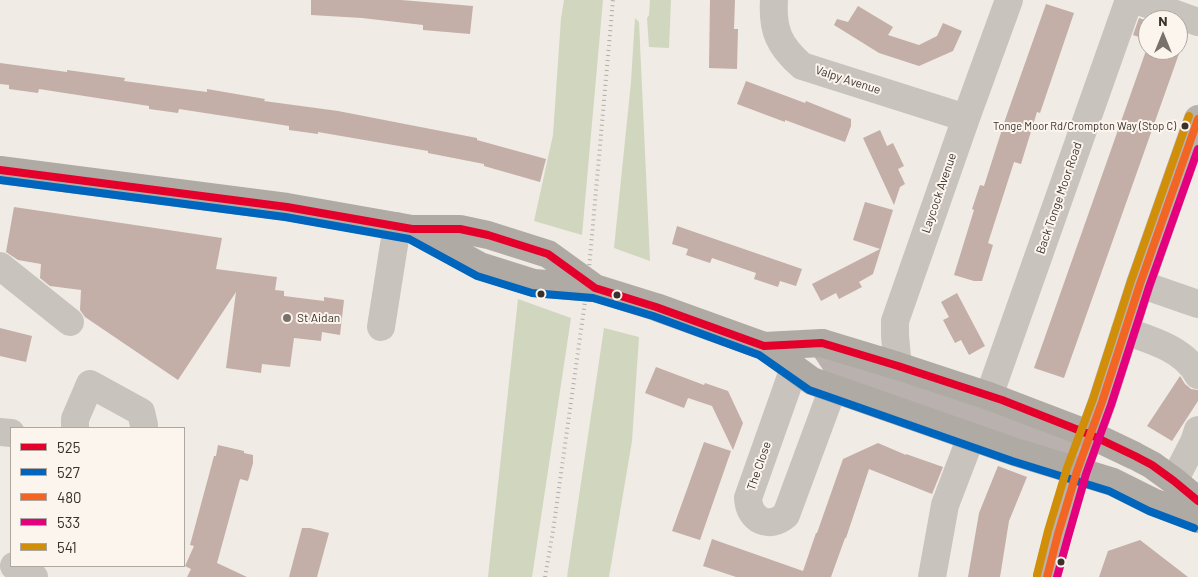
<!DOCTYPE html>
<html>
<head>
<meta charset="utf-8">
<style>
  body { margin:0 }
  #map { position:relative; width:1198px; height:577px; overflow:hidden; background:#f0ebe5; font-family:Barlow,sans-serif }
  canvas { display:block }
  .legend { position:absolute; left:10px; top:427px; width:175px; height:140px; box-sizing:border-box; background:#fbf5ee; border:1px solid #aea6a0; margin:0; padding:6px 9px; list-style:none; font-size:15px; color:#3b302b }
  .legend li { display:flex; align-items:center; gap:10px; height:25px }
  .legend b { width:25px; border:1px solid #aea6a0 }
  .north { position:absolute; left:1138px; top:10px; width:50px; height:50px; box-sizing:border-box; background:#fbf5ee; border:1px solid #aea6a0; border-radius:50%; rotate:0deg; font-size:14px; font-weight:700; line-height:20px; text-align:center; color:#3b302b }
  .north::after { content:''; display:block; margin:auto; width:18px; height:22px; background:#7a716c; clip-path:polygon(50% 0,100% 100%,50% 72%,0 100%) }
</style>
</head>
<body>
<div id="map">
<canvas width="1198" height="577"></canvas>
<ul class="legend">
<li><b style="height:6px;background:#e4002b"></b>525</li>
<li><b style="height:6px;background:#0065bd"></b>527</li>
<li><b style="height:6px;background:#f26522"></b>480</li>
<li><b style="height:6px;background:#e5007d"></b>533</li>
<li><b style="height:6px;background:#d18e09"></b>541</li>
</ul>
<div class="north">N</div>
</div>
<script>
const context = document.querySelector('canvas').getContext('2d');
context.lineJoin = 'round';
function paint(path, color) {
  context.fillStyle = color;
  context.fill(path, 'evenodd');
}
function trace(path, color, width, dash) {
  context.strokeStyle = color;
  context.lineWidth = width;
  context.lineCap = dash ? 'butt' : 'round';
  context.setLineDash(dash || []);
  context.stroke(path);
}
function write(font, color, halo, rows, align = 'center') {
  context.font = font + ' Barlow,sans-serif';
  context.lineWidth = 4;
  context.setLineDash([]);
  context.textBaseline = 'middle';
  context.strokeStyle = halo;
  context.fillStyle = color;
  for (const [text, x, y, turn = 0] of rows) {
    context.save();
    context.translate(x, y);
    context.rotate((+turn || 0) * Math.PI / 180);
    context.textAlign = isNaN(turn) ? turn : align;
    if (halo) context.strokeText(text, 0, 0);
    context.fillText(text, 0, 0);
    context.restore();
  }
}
const green = new Path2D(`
  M 564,0 L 603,0 L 582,235 L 534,221 L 553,135 L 561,18 Z
  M 650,0 L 671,0 L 669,48 L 649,47 L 647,18 L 649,15 Z
  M 635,18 L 639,22 L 650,261 L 614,248 L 631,82 Z
  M 518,299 L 571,318 L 532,577 L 488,577 Z
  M 604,328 L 639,337 L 632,441 L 609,577 L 567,577 Z`);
const building = new Path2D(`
  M 311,0 L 401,0 L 473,6 L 470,34 L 423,30 L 423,25 L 362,18 L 311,15 Z
  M 710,0 L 735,0 L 734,29 L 738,29 L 737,69 L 709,68 Z
  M 1046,4 L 1074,13 L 1040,113 L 1037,112 L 1021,164 L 1014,162 L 988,243 L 993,245 L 982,281 L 974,281 L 954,275 L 974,210 L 972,209 L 980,185 L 984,186 L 1006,117 Z
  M 858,6 L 893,27 L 888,35 L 919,45 L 937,36 L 943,23 L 962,31 L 953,51 L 919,66 L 879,53 L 834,25 L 837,19 L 848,22 Z
  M 1139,18 L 1148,21 L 1148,40 L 1133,35 Z
  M 1178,31 L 1186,34 L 1064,378 L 1034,368 L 1148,45 L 1148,50 L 1178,50 Z
  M 0,63 L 67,72 L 67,70 L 125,78 L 124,81 L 207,92 L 207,89 L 265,99 L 264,101 L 338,111 L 477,138 L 477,140 L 546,159 L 540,182 L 484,166 L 484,164 L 428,153 L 428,151 L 318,132 L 318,134 L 289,130 L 289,126 L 179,109 L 178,113 L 149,109 L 149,106 L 39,89 L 38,93 L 9,89 L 9,85 L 0,84 Z
  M 746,81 L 805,103 L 806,101 L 851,119 L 851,126 L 845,142 L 785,120 L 785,122 L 737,104 Z
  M 880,130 L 887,146 L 893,143 L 904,166 L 898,169 L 905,184 L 900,187 L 894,205 L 863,138 Z
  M 865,202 L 893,210 L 873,274 L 859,282 L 862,287 L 839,299 L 836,293 L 821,301 L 812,284 L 880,249 L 853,240 Z
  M 14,207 L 222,238 L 216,269 L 277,277 L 275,290 L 284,291 L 284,296 L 324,301 L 324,297 L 344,300 L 340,335 L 322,332 L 321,341 L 294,338 L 290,367 L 262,364 L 261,373 L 226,368 L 236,292 L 178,380 L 85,317 L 80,310 L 81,290 L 50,286 L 40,278 L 41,264 L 18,260 L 6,252 Z
  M 677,226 L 802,269 L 796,286 L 780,281 L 778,287 L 754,279 L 756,273 L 712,258 L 710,263 L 686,255 L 688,249 L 672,244 Z
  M 957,293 L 985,346 L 969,355 L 961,340 L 955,343 L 943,320 L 949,317 L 941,302 Z
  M 0,328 L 32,336 L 26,362 L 0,356 Z
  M 656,367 L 704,385 L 705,383 L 728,391 L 743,423 L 733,450 L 712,406 L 688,398 L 684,408 L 645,393 Z
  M 1180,376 L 1185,384 L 1191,389 L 1198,390 L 1198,401 L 1172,441 L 1147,426 Z
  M 704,442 L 731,451 L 700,540 L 672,531 Z
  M 878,443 L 906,455 L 906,454 L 943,467 L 932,494 L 869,469 L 846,538 L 845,538 L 831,577 L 736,577 L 703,566 L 712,539 L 803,571 L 816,533 L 817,533 L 843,459 Z
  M 218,445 L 244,451 L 244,453 L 253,455 L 253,463 L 248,481 L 240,479 L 217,563 L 247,577 L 187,577 L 191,569 L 185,566 L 194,546 L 190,545 L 214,456 L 216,456 Z
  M 998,466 L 1027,477 L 1009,521 L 1000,577 L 968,577 L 979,513 Z
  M 302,528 L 310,528 L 329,533 L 317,577 L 289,577 Z
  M 1140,540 L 1188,577 L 1099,577 L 1108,551 Z`);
const minor = new Path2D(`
  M 774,0 C 772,30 779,46 802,66 L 966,118
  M 1136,0 L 1198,22
  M 0,266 L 70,322
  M 1140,284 L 1198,304
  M 381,327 L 397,226
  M 1125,331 C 1151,340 1184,349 1198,375
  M 794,368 L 748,498 C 749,520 769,530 786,515 L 833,388
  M 900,389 L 895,336 L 895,321 L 966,118 L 1009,0
  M 989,396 L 1129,0
  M 75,428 L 75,419 L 90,384 L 141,412 L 144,425
  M 0,432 L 11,433
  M 1174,481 L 1194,442 L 1198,430
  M 14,566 L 34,577
  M 932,577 L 945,505 L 971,437`);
const major = new Path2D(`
  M 822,343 L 838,367 L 900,390 L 995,421 L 1061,444 L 1072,451 L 1075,457 L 1077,471
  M 1047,577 L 1058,534 L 1077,471 L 1102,402 L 1140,284 L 1198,119`);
const highway = new Path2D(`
  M 0,170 L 287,207 L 412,229 L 460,229 L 488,235 L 548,254 L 595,288
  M 412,229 L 480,266 L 534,283 L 595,288 L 656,307 L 764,346 L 812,381 L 1015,452 L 1113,482 L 1153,502 L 1198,519
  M 764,346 L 822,343 L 898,366 L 989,396 L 1091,435 L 1135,456 L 1152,465 L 1174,481 L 1198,501`);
const rail = new Path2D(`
  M 545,577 L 553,531 L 588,280 L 613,0`);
const bus1 = new Path2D(`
  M 0,170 L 287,207 L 412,229 L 460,229 L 488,235 L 548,254 L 595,288 L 656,307 L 764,346 L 822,343 L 898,366 L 1002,400 L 1091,435 L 1135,456 L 1152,465 L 1174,481 L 1198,501`);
const bus2 = new Path2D(`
  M 0,180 L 285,217 L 409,239 L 477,276 L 532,293 L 593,298 L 653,316 L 759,355 L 809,390 L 1012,461 L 1109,491 L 1149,511 L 1194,528`);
const bus3 = new Path2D(`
  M 1047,577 L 1058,534 L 1077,471 L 1102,402 L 1140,284 L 1198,119`);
const bus4 = new Path2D(`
  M 1057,577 L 1068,537 L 1086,474 L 1111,405 L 1149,287 L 1198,149`);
const bus5 = new Path2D(`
  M 1037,575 L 1048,531 L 1067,468 L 1093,399 L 1131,281 L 1189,116`);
const markers = [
  [1185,126,4.5,"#3b302b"],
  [541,294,4.5,"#3b302b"],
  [617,295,4.5,"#3b302b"],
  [287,318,5,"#7a716c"],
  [1061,562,4.5,"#3b302b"]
];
const busNames = [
  ["Tonge Moor Rd/Crompton Way (Stop C)",1176,126]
];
const streetNames = [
  ["Valpy Avenue",848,80,18],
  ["Laycock Avenue",939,193,-71],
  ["Back Tonge Moor Road",1059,198,-71],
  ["The Close",759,466,-71]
];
const poiNames = [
  ["St Aidan",297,318]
];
paint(green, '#d1d6bf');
paint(building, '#c3afa7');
trace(minor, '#c9c3be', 28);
trace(major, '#b8b1ad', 28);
trace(highway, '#afaaa4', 28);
trace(rail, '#b1aca8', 4, [1, 4]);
trace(bus1, '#e4002b', 8);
trace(bus2, '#0065bd', 8);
trace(bus3, '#f26522', 8);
trace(bus4, '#e5007d', 8);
trace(bus5, '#d18e09', 8);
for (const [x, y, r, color] of markers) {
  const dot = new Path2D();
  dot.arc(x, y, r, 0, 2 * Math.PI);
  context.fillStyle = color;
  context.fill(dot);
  trace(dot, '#fbf5ee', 2);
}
write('11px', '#3b302b', '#fbf5ee', busNames, 'right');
write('12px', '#3b302b', '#fbf5ee', streetNames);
write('12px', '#3b302b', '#fbf5ee', poiNames, 'left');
</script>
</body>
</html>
